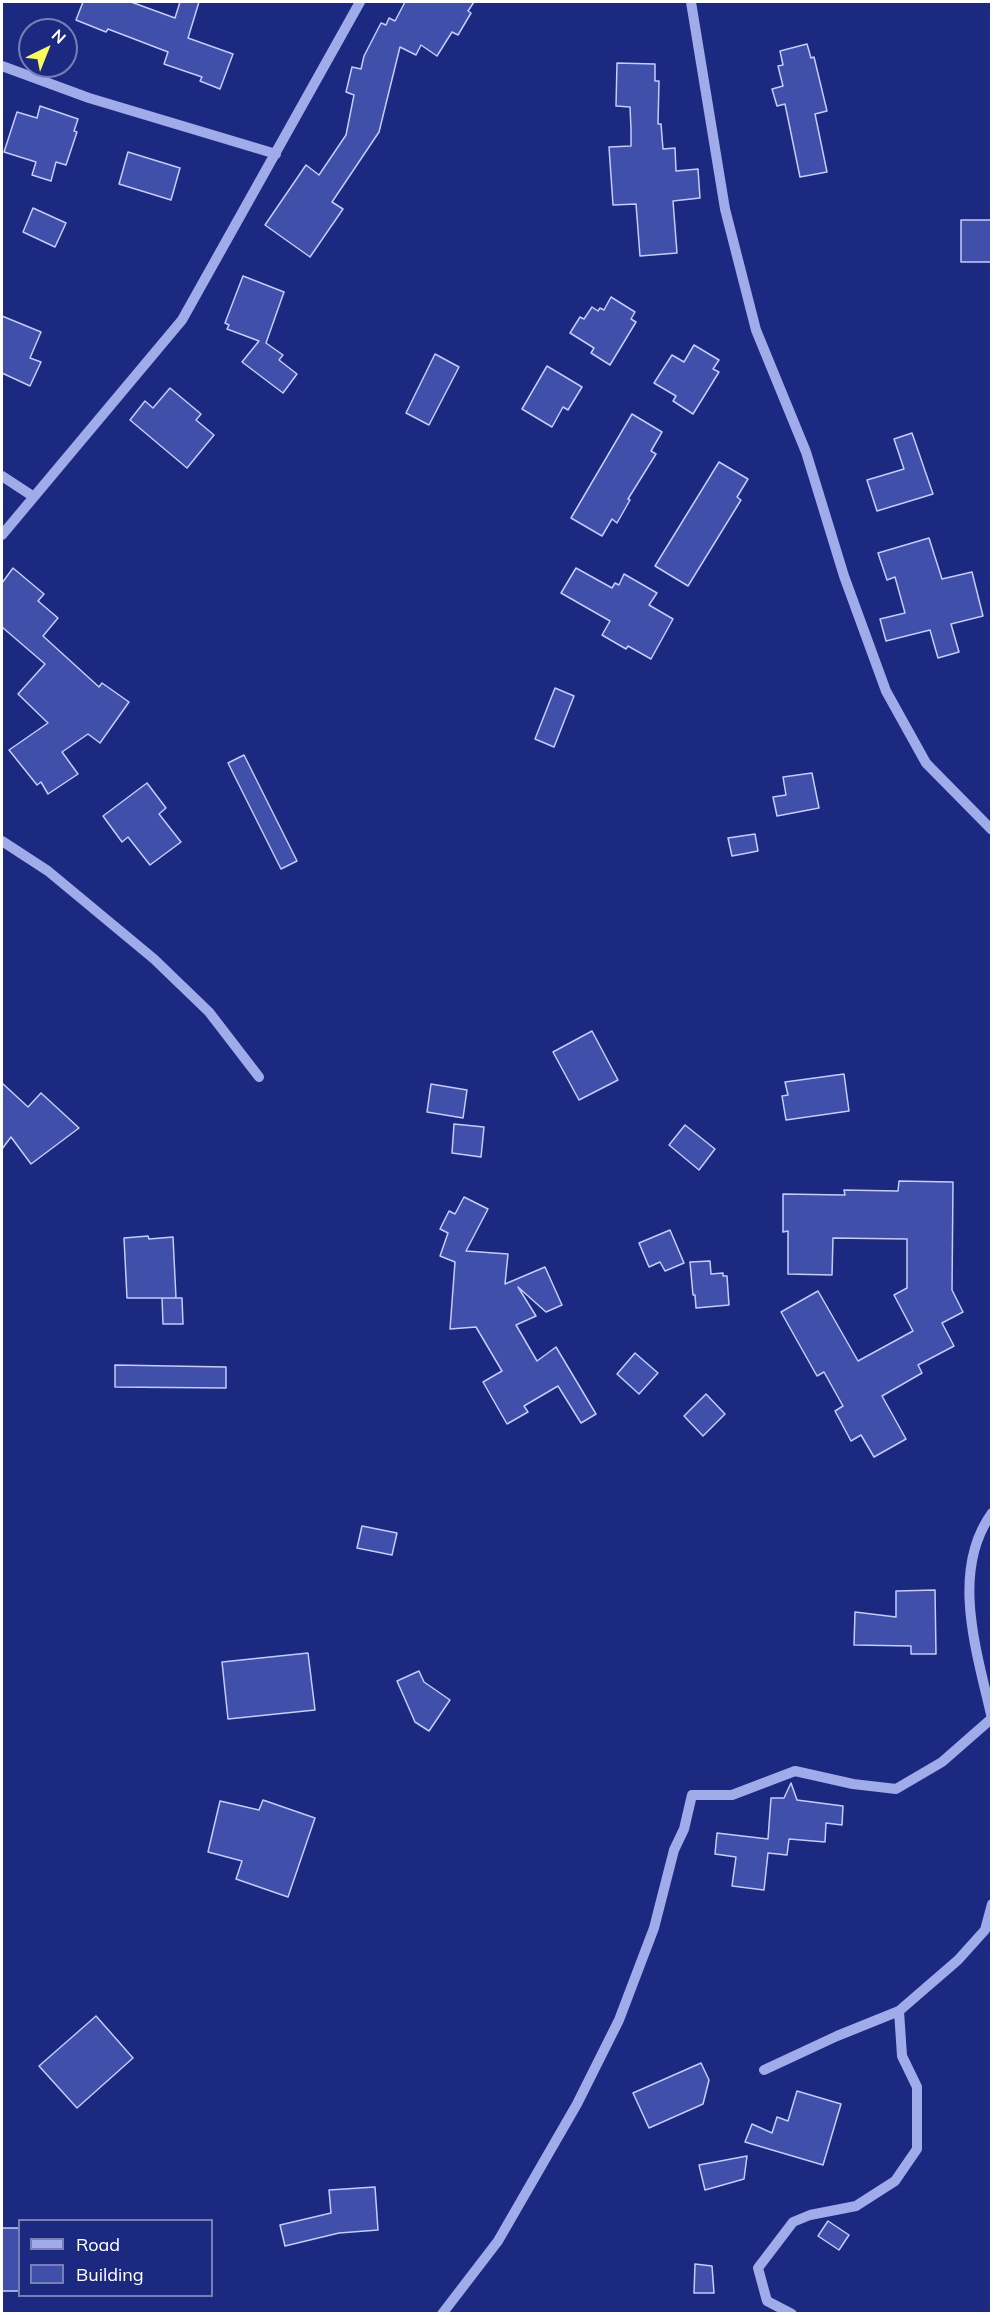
<!DOCTYPE html>
<html>
<head>
<meta charset="utf-8">
<style>
  body { margin:0 }
  #map { position:relative; width:993px; height:2315px; overflow:hidden; background:#1c2981; font-family:Mulish,sans-serif }
  canvas { display:block }
  .frame { position:absolute; inset:0; border:3px solid #fff; pointer-events:none }
  .legend { position:absolute; left:18px; top:2219px; width:195px; height:78px; box-sizing:border-box; background:#1c2981; border:2px solid #777fb3; margin:0; padding:8px 10px; list-style:none; font-size:18px; color:#fff }
  .legend li { display:flex; align-items:center; gap:12px; height:30px }
  .legend b { width:30px; border:2px solid #777fb3 }
  .north { position:absolute; left:18px; top:18px; width:60px; height:60px; box-sizing:border-box; background:#1c2981; border:2px solid #777fb3; border-radius:50%; rotate:43deg; font-size:16px; font-weight:700; line-height:24px; text-align:center; color:#fff }
  .north::after { content:''; display:block; margin:auto; width:21px; height:27px; background:#f8fa5e; clip-path:polygon(50% 0,100% 100%,50% 72%,0 100%) }
</style>
</head>
<body>
<div id="map">
<canvas width="993" height="2315"></canvas>
<div class="frame"></div>
<ul class="legend">
<li><b style="height:8px;background:#a0abea"></b>Road</li>
<li><b style="height:16px;background:#404fa9"></b>Building</li>
</ul>
<div class="north">N</div>
</div>
<script>
const context = document.querySelector('canvas').getContext('2d');
context.lineJoin = 'round';
function paint(path, color) {
  context.fillStyle = color;
  context.fill(path, 'evenodd');
}
function trace(path, color, width, dash) {
  context.strokeStyle = color;
  context.lineWidth = width;
  context.lineCap = dash ? 'butt' : 'round';
  context.setLineDash(dash || []);
  context.stroke(path);
}
const building = new Path2D(`
  M 83,2 L 131,2 L 175,18 L 180,2 L 199,2 L 188,38 L 233,54 L 220,89 L 200,81 L 202,77 L 164,64 L 168,52 L 108,29 L 106,32 L 76,20 Z
  M 405,2 L 474,2 L 468,11 L 471,13 L 458,35 L 452,32 L 437,56 L 421,45 L 416,55 L 400,47 L 379,132 L 332,202 L 343,209 L 310,257 L 265,225 L 306,165 L 319,175 L 346,135 L 354,95 L 346,92 L 352,67 L 361,69 L 364,56 L 381,23 L 386,25 L 389,18 L 395,21 Z
  M 807,44 L 811,58 L 814,57 L 827,111 L 815,114 L 827,172 L 800,177 L 785,104 L 777,106 L 772,89 L 783,86 L 778,66 L 783,65 L 780,51 Z
  M 617,63 L 655,64 L 655,81 L 659,81 L 658,124 L 661,124 L 663,149 L 675,148 L 676,171 L 698,169 L 700,198 L 673,201 L 677,253 L 640,256 L 636,204 L 613,205 L 609,147 L 631,146 L 631,129 L 630,107 L 616,106 Z
  M 40,106 L 78,119 L 74,131 L 77,132 L 66,165 L 56,162 L 51,181 L 32,175 L 36,162 L 4,152 L 17,112 L 37,118 Z
  M 128,152 L 180,168 L 171,200 L 119,184 Z
  M 33,208 L 66,223 L 55,247 L 23,232 Z
  M 961,220 L 992,220 L 992,262 L 961,262 Z
  M 243,276 L 284,292 L 266,343 L 283,355 L 279,360 L 297,374 L 283,393 L 242,362 L 259,341 L 227,329 L 229,325 L 225,323 Z
  M 611,297 L 635,312 L 631,319 L 636,322 L 610,365 L 591,353 L 594,348 L 570,333 L 580,317 L 584,319 L 592,307 L 598,311 L 600,308 L 604,310 Z
  M 2,316 L 41,332 L 30,358 L 41,362 L 30,386 L 2,373 Z
  M 694,345 L 719,360 L 713,369 L 719,372 L 693,414 L 673,401 L 676,396 L 654,383 L 672,355 L 684,362 Z
  M 435,354 L 459,367 L 429,425 L 406,413 Z
  M 547,366 L 582,387 L 568,410 L 563,407 L 552,427 L 522,409 Z
  M 170,388 L 201,414 L 196,420 L 214,435 L 187,468 L 130,420 L 145,401 L 153,408 Z
  M 632,414 L 662,432 L 651,451 L 656,454 L 628,499 L 630,500 L 617,523 L 612,519 L 602,536 L 571,518 Z
  M 912,433 L 933,494 L 877,511 L 867,480 L 904,469 L 894,439 Z
  M 719,462 L 748,479 L 737,497 L 741,500 L 688,586 L 655,566 Z
  M 929,538 L 942,579 L 972,572 L 983,616 L 951,624 L 959,652 L 938,658 L 930,630 L 886,641 L 880,619 L 905,613 L 895,577 L 887,580 L 878,553 Z
  M 13,568 L 44,594 L 38,601 L 58,618 L 43,636 L 99,687 L 102,683 L 129,702 L 100,743 L 88,734 L 62,752 L 78,774 L 48,794 L 41,782 L 37,785 L 9,750 L 48,723 L 18,694 L 45,664 L 2,627 L 2,583 Z
  M 576,568 L 612,588 L 615,583 L 619,585 L 624,574 L 657,593 L 649,605 L 673,619 L 651,659 L 628,646 L 626,649 L 602,635 L 610,621 L 561,593 Z
  M 555,688 L 574,696 L 554,747 L 535,739 Z
  M 244,755 L 297,861 L 281,869 L 228,763 Z
  M 812,773 L 819,808 L 777,816 L 773,797 L 786,795 L 783,777 Z
  M 147,783 L 166,808 L 159,814 L 181,842 L 150,865 L 128,837 L 122,842 L 103,816 Z
  M 755,834 L 758,851 L 732,856 L 728,838 Z
  M 592,1031 L 618,1080 L 579,1100 L 553,1052 Z
  M 844,1074 L 849,1111 L 786,1120 L 782,1096 L 788,1095 L 785,1082 Z
  M 2,1083 L 28,1107 L 41,1093 L 79,1128 L 31,1164 L 11,1137 L 2,1149 Z
  M 431,1084 L 467,1090 L 463,1118 L 427,1112 Z
  M 454,1124 L 484,1127 L 481,1157 L 452,1153 Z
  M 685,1125 L 715,1149 L 699,1170 L 669,1145 Z
  M 899,1181 L 953,1182 L 952,1290 L 963,1312 L 942,1323 L 954,1346 L 918,1365 L 922,1373 L 882,1396 L 906,1439 L 874,1457 L 861,1435 L 851,1441 L 835,1411 L 843,1406 L 824,1372 L 817,1376 L 781,1312 L 818,1291 L 858,1361 L 913,1331 L 894,1295 L 907,1288 L 907,1239 L 833,1238 L 832,1275 L 788,1274 L 788,1231 L 783,1232 L 783,1194 L 845,1195 L 844,1190 L 898,1191 Z
  M 464,1197 L 488,1209 L 466,1251 L 508,1254 L 505,1284 L 545,1267 L 562,1305 L 546,1312 L 518,1287 L 536,1316 L 516,1325 L 537,1361 L 556,1347 L 596,1414 L 581,1423 L 558,1386 L 524,1406 L 528,1412 L 507,1424 L 483,1382 L 502,1371 L 476,1327 L 450,1329 L 455,1262 L 440,1256 L 448,1233 L 440,1229 L 449,1211 L 455,1214 Z
  M 670,1230 L 684,1263 L 665,1271 L 660,1262 L 649,1267 L 639,1243 Z
  M 148,1236 L 149,1239 L 173,1237 L 176,1298 L 127,1298 L 124,1238 Z
  M 710,1261 L 711,1274 L 723,1273 L 723,1276 L 727,1276 L 729,1305 L 696,1308 L 695,1295 L 693,1295 L 690,1262 Z
  M 162,1298 L 182,1298 L 183,1324 L 163,1324 Z
  M 635,1353 L 658,1373 L 639,1394 L 617,1374 Z
  M 115,1365 L 226,1367 L 226,1388 L 115,1387 Z
  M 706,1394 L 725,1414 L 703,1436 L 684,1416 Z
  M 362,1526 L 397,1533 L 392,1555 L 357,1548 Z
  M 935,1590 L 936,1654 L 911,1654 L 911,1646 L 854,1645 L 855,1612 L 896,1617 L 896,1591 Z
  M 308,1653 L 315,1710 L 228,1719 L 222,1662 Z
  M 419,1671 L 424,1682 L 450,1700 L 429,1731 L 415,1722 L 397,1681 Z
  M 791,1783 L 797,1800 L 843,1806 L 842,1825 L 826,1823 L 825,1842 L 789,1839 L 787,1855 L 768,1853 L 764,1890 L 732,1886 L 736,1857 L 715,1854 L 717,1833 L 768,1839 L 771,1798 L 784,1798 Z
  M 263,1800 L 315,1818 L 288,1897 L 236,1879 L 242,1861 L 208,1852 L 220,1801 L 259,1810 Z
  M 96,2016 L 133,2058 L 77,2108 L 39,2066 Z
  M 701,2063 L 709,2080 L 703,2104 L 649,2128 L 633,2093 Z
  M 797,2091 L 841,2104 L 823,2165 L 745,2142 L 752,2124 L 772,2133 L 777,2117 L 788,2121 Z
  M 747,2156 L 744,2179 L 705,2190 L 699,2165 Z
  M 375,2187 L 378,2230 L 339,2233 L 285,2246 L 280,2225 L 331,2213 L 329,2190 Z
  M 828,2221 L 849,2235 L 839,2250 L 818,2236 Z
  M 2,2228 L 20,2228 L 20,2291 L 2,2291 Z
  M 695,2264 L 712,2266 L 714,2293 L 694,2293 Z`);
const minor = new Path2D(`
  M 691,2 L 725,209 L 756,330 L 806,452 L 844,576 L 886,691 L 926,763 L 992,830
  M 2,66 L 89,98 L 276,154
  M 2,476 L 34,497
  M 2,535 L 182,320 L 360,2
  M 2,841 L 48,871 L 154,959 L 209,1012 L 259,1077
  M 992,1513 C 949,1572 978,1655 992,1719
  M 764,2070 L 837,2036 L 899,2011
  M 442,2314 L 498,2241 L 577,2104 L 619,2020 L 654,1928 L 674,1850 L 684,1829 L 692,1795 L 732,1795 L 795,1771 L 853,1784 L 896,1789 L 942,1762 L 991,1719
  M 792,2314 L 767,2301 L 758,2268 L 793,2222 L 810,2215 L 856,2206 L 895,2181 L 917,2149 L 917,2087 L 902,2056 L 899,2011 L 958,1960 L 985,1930 L 992,1904`);
paint(building, '#404fa9');
trace(building, '#c5ccf7', 1.5);
trace(minor, '#a0abea', 10);
</script>
</body>
</html>
